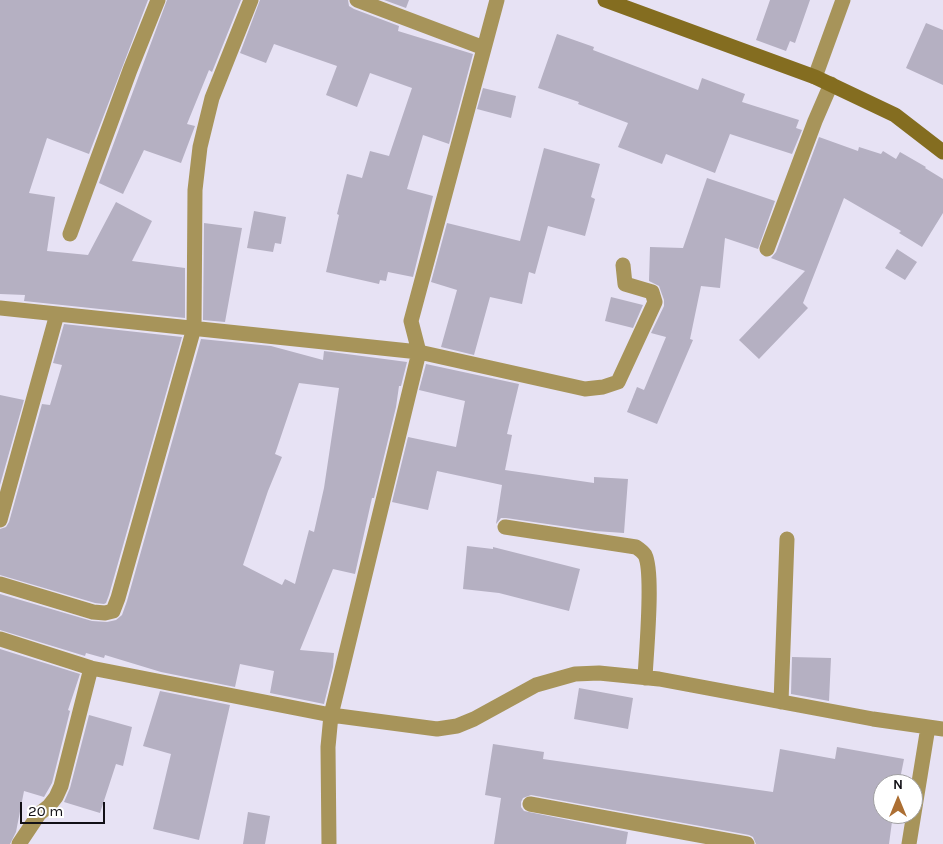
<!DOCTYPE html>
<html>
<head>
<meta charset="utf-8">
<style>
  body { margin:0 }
  #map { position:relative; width:943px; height:844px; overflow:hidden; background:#e7e2f4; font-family:Karla,sans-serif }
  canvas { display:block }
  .north { position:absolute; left:873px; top:774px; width:50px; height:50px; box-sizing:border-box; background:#fff; border:1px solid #a09fa2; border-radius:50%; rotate:0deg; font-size:14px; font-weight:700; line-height:20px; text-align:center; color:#121016 }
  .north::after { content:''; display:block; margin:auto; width:18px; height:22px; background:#ac6f33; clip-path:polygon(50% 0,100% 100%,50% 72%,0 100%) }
  .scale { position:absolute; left:20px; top:802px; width:85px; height:22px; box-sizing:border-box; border:2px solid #121016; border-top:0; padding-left:6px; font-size:15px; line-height:18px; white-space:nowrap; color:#121016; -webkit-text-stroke:4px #fff; paint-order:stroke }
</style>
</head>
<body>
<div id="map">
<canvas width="943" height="844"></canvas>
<div class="north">N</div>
<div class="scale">20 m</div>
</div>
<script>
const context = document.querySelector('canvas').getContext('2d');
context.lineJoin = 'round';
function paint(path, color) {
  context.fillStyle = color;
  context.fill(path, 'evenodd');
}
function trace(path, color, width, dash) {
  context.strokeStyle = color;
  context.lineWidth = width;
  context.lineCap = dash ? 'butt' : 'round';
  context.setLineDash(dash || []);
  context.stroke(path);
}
const building = new Path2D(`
  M 0,0 L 148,0 L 89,154 L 47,138 L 29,193 L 55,197 L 47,251 L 88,255 L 116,202 L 152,221 L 132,261 L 185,268 L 185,318 L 24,301 L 25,295 L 0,294 Z
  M 167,0 L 241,0 L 212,72 L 209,70 L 187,124 L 195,126 L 181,163 L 144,150 L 123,194 L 99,183 Z
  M 260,0 L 348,0 L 349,6 L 354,9 L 399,26 L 398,31 L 473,54 L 449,144 L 423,135 L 407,189 L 433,196 L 413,277 L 388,272 L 386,281 L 380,280 L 379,284 L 326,272 L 339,215 L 337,214 L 347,174 L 362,178 L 370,151 L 389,156 L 412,88 L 370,73 L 357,107 L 326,95 L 337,66 L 274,44 L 266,63 L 240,53 Z
  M 384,0 L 409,0 L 406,8 Z
  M 770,0 L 810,0 L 795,43 L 790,41 L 786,51 L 756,40 Z
  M 926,23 L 943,30 L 943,85 L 906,68 Z
  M 557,34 L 594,47 L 593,50 L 698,90 L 702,78 L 745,94 L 742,102 L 799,120 L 796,128 L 802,130 L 792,154 L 730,134 L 715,173 L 666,154 L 662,164 L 618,147 L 628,123 L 578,104 L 579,102 L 538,88 Z
  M 483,88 L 516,96 L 511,118 L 477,109 Z
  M 819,137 L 858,151 L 859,147 L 881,154 L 883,151 L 896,159 L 900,152 L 926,167 L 925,168 L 943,179 L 943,213 L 922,247 L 899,233 L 901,231 L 844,198 L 803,303 L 808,308 L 759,359 L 739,340 L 805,271 L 771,258 L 776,252 Z
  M 544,148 L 600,164 L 591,197 L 595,199 L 585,236 L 548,226 L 535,274 L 529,272 L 522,304 L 490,297 L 474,355 L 441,347 L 457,290 L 431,282 L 447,223 L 520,241 Z
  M 707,178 L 775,201 L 758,249 L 725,238 L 720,288 L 701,286 L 690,339 L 693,340 L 657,424 L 627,412 L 637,387 L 644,390 L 666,337 L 651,333 L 664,306 L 664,300 L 659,286 L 649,281 L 650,247 L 683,248 Z
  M 254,211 L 286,217 L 281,244 L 275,243 L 273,252 L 247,248 Z
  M 204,223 L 242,228 L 225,322 L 203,320 Z
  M 897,249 L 917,262 L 905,280 L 885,268 Z
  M 611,297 L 643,305 L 633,328 L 605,321 Z
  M 64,324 L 182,337 L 109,595 L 106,603 L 104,604 L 95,603 L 0,575 L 0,529 L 6,527 L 9,522 L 42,404 L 50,405 L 62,365 L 53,363 Z
  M 201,339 L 271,346 L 323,360 L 324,351 L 407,362 L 401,386 L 399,386 L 396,407 L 374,498 L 372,498 L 355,574 L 333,569 L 300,650 L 334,653 L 333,667 L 324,704 L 270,693 L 274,671 L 240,664 L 235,687 L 161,672 L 105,655 L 104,658 L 86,653 L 85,656 L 0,630 L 0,594 L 92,621 L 107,622 L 116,620 L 122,615 L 127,601 ZM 299,383 L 339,388 L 324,488 L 314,532 L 309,530 L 295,584 L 285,579 L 282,585 L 243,565 L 268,491 L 282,457 L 275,454 Z
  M 426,364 L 519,384 L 507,434 L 512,435 L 505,470 L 594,483 L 594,477 L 628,479 L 624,533 L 595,531 L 506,518 L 501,518 L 496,524 L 502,485 L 437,471 L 428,510 L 392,502 L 408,437 L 456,447 L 465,401 L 419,390 Z
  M 0,395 L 24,400 L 0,485 Z
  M 467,546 L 493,549 L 493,547 L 580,569 L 569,611 L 499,593 L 463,589 Z
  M 0,649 L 80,674 L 68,710 L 70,711 L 52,783 L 44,797 L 24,791 L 16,832 L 10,844 L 0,844 Z
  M 792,657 L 831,658 L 829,701 L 791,694 Z
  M 579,688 L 633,698 L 628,729 L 574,719 Z
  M 160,691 L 230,705 L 199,840 L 153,829 L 171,754 L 143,746 Z
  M 89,715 L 132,727 L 123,766 L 116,764 L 100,813 L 64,802 L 70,788 Z
  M 493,744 L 544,752 L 543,759 L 773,792 L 780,749 L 835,759 L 837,747 L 904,759 L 899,784 L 883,784 L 883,814 L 893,814 L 889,844 L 756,844 L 753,837 L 749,835 L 531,795 L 523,798 L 521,802 L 521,807 L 524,811 L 628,832 L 626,844 L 494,844 L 501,798 L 485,795 Z
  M 248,812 L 270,816 L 265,844 L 243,844 Z`);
const street = new Path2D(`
  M 357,0 L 484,48
  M 815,77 L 843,0
  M 70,234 L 130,70 L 158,0
  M 767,249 L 815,121 L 831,84
  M 0,308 L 419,352 L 585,389 L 603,387 L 618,382 L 655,302 L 652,292 L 625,284 L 623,265
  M 0,520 L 57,314
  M 505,527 L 636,547 C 639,549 643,552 645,555 C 654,573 646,654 645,678
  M 0,584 L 93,612 L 105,613 L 113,611 L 118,598 L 194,328 L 195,190 L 200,147 L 212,98 L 251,0
  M 0,639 L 91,668 L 331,715 L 437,729 L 457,726 L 474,719 L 536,685 L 575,674 L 599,673 L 659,679 L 873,719 L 943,729
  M 781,702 L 787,539
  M 530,804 L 747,844
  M 19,844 L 39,814 L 49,806 L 56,797 L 61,786 L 91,668
  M 329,844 L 328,747 L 331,715 L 419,352 L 411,321 L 497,0
  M 909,844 L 928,727`);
const secondary = new Path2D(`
  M 605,0 L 815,77 L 895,115 L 943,152`);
paint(building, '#b5b0c2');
trace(street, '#a7945a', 15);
trace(secondary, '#846d20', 15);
</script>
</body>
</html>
